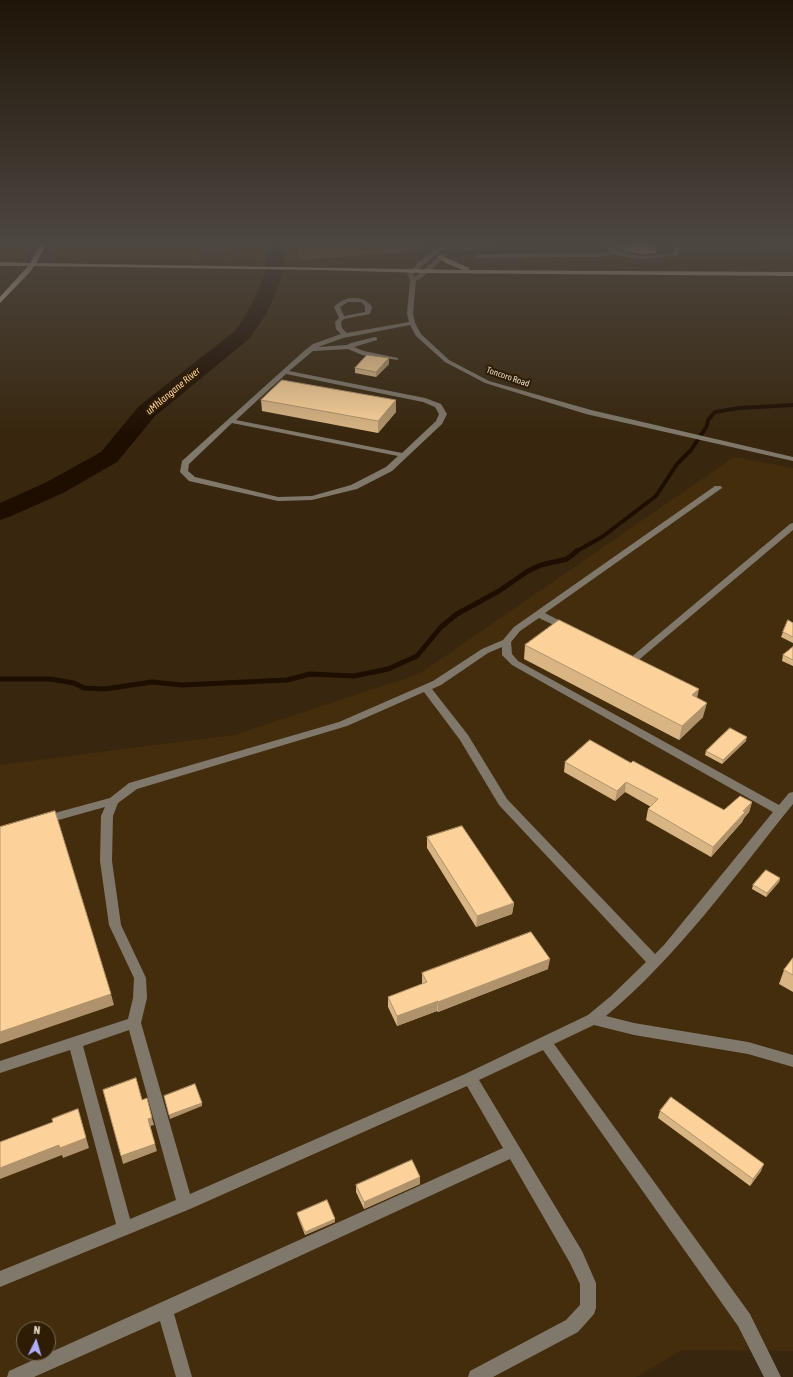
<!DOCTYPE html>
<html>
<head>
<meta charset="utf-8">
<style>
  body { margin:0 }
  #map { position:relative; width:793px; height:1377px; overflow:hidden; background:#38270e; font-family:"Asap Condensed",sans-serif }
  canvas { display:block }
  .north { position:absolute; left:16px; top:1321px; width:40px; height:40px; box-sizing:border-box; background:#2e1d04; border:1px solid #766752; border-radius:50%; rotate:5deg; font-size:11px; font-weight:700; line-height:16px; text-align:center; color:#e2d6c8 }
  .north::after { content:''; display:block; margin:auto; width:14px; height:18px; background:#afaefa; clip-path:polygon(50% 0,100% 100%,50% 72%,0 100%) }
</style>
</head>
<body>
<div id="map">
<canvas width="793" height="1377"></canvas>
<div class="north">N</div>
</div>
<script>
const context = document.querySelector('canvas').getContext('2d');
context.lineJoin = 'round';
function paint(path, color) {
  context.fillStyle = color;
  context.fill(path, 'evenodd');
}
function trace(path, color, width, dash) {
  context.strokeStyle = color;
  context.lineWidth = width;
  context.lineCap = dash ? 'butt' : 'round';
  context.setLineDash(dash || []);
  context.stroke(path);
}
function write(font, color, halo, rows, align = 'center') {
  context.font = font + ' "Asap Condensed",sans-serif';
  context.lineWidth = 4;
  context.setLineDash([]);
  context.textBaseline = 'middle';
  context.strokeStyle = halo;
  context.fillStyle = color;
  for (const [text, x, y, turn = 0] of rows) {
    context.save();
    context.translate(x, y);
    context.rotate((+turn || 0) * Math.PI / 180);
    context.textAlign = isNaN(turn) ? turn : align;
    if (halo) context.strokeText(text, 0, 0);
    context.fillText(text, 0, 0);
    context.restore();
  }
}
const built = new Path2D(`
  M 734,457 L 793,468 L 793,1351 L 682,1350 L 636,1377 L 0,1377 L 0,765 L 234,735 L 419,674 ZM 24,1329 L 48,1329 L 48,1353 L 24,1353 Z`);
const green = new Path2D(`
  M 0,242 L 34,242 C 24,264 21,259 0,259 Z
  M 52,242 L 295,242 L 300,260 L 66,258 L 54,256 L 49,251 Z`);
const forest = new Path2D(`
  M 295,242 L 435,242 L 404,252 L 300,260 Z`);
const streamFar1 = new Path2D(`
  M 575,552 L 602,537 L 656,496 L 677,464 L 691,450 L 707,426 L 708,420 L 715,412 L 739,408 L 793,405`);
const stream = new Path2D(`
  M 0,679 L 50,679 L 74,683 L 84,688 L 105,689 L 152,682 L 182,685 L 287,680 L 310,674 L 354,676 L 388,669 L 417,656 L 441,627 L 457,614 L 499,591 L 528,571 L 541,565 L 567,559 L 577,551`);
const river = new Path2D(`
  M 268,242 L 285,242 L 284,267 L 278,288 L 265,316 L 249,339 L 155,416 L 117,462 L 63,493 L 9,517 L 0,520 L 0,503 L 45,483 L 101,452 L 139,406 L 235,331 C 248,312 261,290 266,267 C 268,259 268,250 268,242 Z`);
const path = new Path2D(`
  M 126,242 L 229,250 L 241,257
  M 121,248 L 126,242`);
const minor = new Path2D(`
  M 461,242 L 471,242 L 440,251 L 413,274 L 414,277 L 416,276 L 442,254 L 447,255 L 424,276 L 416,281 L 413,313 L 415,323 L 421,334 L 449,360 L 489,381 L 591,410 L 793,457 L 793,461 L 586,414 L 485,383 L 445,362 L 416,336 L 410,325 L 343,338 L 318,347 L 347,345 L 351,343 L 375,337 L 377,338 L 377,340 L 354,347 L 364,351 L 398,358 L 398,360 L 362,355 L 348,349 L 313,351 L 289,371 L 425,398 L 441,404 L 447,414 L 442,424 L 392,471 L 357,489 L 312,500 L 278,501 L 189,481 L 180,472 L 182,461 L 304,351 L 313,344 L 341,334 L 336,329 L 335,322 L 339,318 L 334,307 C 343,296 364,294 372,307 L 370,314 L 344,319 L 341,322 L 342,328 L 347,333 L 409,322 L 407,313 L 410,280 L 407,274 L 419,262 L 436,249 ZM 348,302 L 361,302 L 365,306 L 365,312 L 344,316 L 340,307 ZM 286,374 L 423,402 L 435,407 L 439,414 L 436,421 L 402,453 L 236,420 ZM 232,423 L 398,456 L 386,467 L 351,485 L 312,496 L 278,497 L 195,477 L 188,471 L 189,464 Z
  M 497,242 L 512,242 L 463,251 L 460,249 Z
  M 596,242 C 605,242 613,249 622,252 C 637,258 657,256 673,253 L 674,250 L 668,242 L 673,242 L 680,250 L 677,255 L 645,259 L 631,258 L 615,254 L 601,257 L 478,258 L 475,256 L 478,254 L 601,253 L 610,251 Z
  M 760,242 L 793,243 L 793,247 L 768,247 Z
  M 715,486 L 721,486 L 722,488 L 545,613 L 570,626 L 572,628 L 570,630 L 564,630 L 539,618 L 520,631 L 511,642 L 512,654 L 518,661 L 779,805 L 789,793 L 793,792 L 793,804 C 734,877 678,956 606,1016 L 634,1023 L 748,1042 L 793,1055 L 793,1067 L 748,1054 L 634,1035 L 594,1025 L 554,1044 L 750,1314 L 781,1377 L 764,1377 L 738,1326 L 543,1050 L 479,1080 L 582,1251 L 596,1283 L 596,1308 L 594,1314 L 578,1332 L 493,1377 L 468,1377 L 470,1371 L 566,1320 L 580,1305 L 580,1284 L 570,1263 L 510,1159 L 174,1314 L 192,1377 L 176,1377 L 160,1321 L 34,1377 L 7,1377 L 9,1371 L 503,1148 L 467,1086 L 190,1209 L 0,1287 L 0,1271 L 116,1224 L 70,1050 L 0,1073 L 0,1061 L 128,1019 L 133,998 L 134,978 L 109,925 L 100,861 L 101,816 L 105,807 L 44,824 L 40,823 L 38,820 L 40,817 L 110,798 L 129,783 L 339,722 L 433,681 L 482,649 L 503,640 L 514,627 ZM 502,647 L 502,655 L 512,665 L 773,812 L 664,945 L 655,954 L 507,799 L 468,735 L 432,689 L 441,685 L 488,653 ZM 424,692 L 460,740 L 499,805 L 646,962 L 611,996 L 588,1015 L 465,1074 L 190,1194 L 141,1023 L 147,998 L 146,978 L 121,925 L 112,861 L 113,816 L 118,803 L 137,789 L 347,726 ZM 129,1030 L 176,1200 L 130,1219 L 83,1046 Z
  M 793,523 L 793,530 L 635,663 L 629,663 L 627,661 L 629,659 L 790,524 Z`);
const major = new Path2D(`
  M 42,242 L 48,242 L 36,263 L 463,270 L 446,263 L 438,258 L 437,257 L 440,255 L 469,268 L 469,270 L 793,272 L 793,276 L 424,273 L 321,270 L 34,266 L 31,271 L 0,303 L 0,297 L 28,266 L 0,266 L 0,262 L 30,263 Z`);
const wall = new Path2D(`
  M 617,242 L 650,242 L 656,247 L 656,253 L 641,254 L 625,251 L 617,247 Z
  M 389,364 L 376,377 L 355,373 L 355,368 Z
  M 261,400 L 396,412 L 378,433 L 262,411 Z
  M 793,623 L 793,643 L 781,637 L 783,632 Z
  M 525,645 L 697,698 L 703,717 L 679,740 L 524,659 Z
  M 793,647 L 793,666 L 782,661 L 783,655 Z
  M 746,741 L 722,764 L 705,755 L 706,751 Z
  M 565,762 L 631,763 L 724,810 L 752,802 L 749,812 L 744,818 L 742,822 L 711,857 L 646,820 L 648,809 L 651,807 L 625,792 L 615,801 L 564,772 Z
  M 427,837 L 514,903 L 512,914 L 476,927 L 427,848 Z
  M 780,878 L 779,882 L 766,897 L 752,889 L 753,885 Z
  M 793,958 L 793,992 L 779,984 L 784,970 Z
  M 548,969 L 438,1012 L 437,1011 L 397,1026 L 388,1007 L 388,997 L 422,984 L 422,973 Z
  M 660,1111 L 761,1171 L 750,1186 L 658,1118 Z
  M 420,1184 L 364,1209 L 356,1192 L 356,1185 Z
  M 297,1213 L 335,1222 L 305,1235 L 298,1217 Z`);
const shadedWall = new Path2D(`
  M 389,358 L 389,364 L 376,377 L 376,372 Z
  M 396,400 L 396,412 L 378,433 L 378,421 Z
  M 699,689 L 696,703 L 692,695 Z
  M 707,703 L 703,717 L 679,740 L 682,726 Z
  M 747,737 L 746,741 L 722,764 L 723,760 Z
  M 626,782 L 625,792 L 615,801 L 617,791 Z
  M 752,802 L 749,812 L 744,818 L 742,822 L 711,857 L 713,847 Z
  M 780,878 L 779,882 L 766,897 L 767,893 Z
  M 514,903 L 512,914 L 476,927 L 477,916 Z
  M 550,959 L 548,969 L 438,1012 L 438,1002 Z
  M 111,994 L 114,1005 L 0,1044 L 0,1032 Z
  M 438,1001 L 437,1011 L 397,1026 L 397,1016 Z
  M 202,1103 L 202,1106 L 170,1119 L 169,1115 Z
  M 78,1109 L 89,1148 L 63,1158 L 62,1155 L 0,1179 L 0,1168 L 59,1145 Z
  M 152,1118 L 154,1125 L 150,1126 L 148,1119 Z
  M 155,1144 L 157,1151 L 123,1164 L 121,1156 Z
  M 764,1164 L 761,1171 L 750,1186 L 753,1179 Z
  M 420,1177 L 420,1184 L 364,1209 L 364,1202 Z
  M 335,1219 L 335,1222 L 305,1235 L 305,1232 Z`);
const building = new Path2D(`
  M 618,242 L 650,242 L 656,247 L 642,248 L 626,246 Z
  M 367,355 L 389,358 L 376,372 L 355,368 Z
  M 282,380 L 396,400 L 378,421 L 261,400 Z
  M 559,620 L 699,689 L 692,695 L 707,703 L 682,726 L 525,645 Z
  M 788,620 L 793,623 L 793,637 L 783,632 Z
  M 793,647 L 793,660 L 783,655 Z
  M 730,728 L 747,737 L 723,760 L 706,751 Z
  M 590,740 L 631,763 L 633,761 L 724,810 L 740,796 L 752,802 L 743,811 L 745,812 L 713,847 L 648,809 L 658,799 L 626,782 L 617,791 L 565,762 Z
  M 55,811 L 111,994 L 0,1032 L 0,827 Z
  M 462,826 L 514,903 L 477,916 L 427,837 Z
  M 766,870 L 780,878 L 767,893 L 753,885 Z
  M 531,932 L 550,959 L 438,1002 L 438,1001 L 397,1016 L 388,997 L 427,982 L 422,973 Z
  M 793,958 L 793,975 L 784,970 Z
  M 136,1078 L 142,1100 L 147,1098 L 152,1118 L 148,1119 L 155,1144 L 121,1156 L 103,1090 Z
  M 195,1084 L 202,1103 L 169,1115 L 164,1096 Z
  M 671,1097 L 764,1164 L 753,1179 L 660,1111 Z
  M 78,1109 L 86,1138 L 60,1148 L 59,1145 L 0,1168 L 0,1142 L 53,1122 L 52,1119 Z
  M 412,1160 L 420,1177 L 364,1202 L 356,1185 Z
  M 327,1200 L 335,1219 L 305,1232 L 297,1213 Z`);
const farStreetnames = [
  ["Toncoro Road",508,377,19]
];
const farWaternames = [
  ["uMhlangane River",173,391,-40]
];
paint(built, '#432d0c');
paint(green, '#4b3004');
paint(forest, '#815c24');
trace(streamFar1, '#1d0e00', 4);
trace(stream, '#1d0e00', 5);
paint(river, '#1d0e00');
trace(path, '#90826e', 1.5, [1, 2]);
paint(minor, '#81786c');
paint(major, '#d9c6ae');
paint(wall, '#d9b584');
paint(shadedWall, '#b0936c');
paint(building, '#fcd29a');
trace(building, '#b0936c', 1);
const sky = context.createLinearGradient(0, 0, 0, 435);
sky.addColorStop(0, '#1f1508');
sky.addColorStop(0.56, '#4d4741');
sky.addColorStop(1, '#4d474100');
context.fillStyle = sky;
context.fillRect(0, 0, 793, 435);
write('9px', '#e2d6c8', '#2e1d04', farStreetnames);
write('italic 10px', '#fed59f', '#2e1d04', farWaternames);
</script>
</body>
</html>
